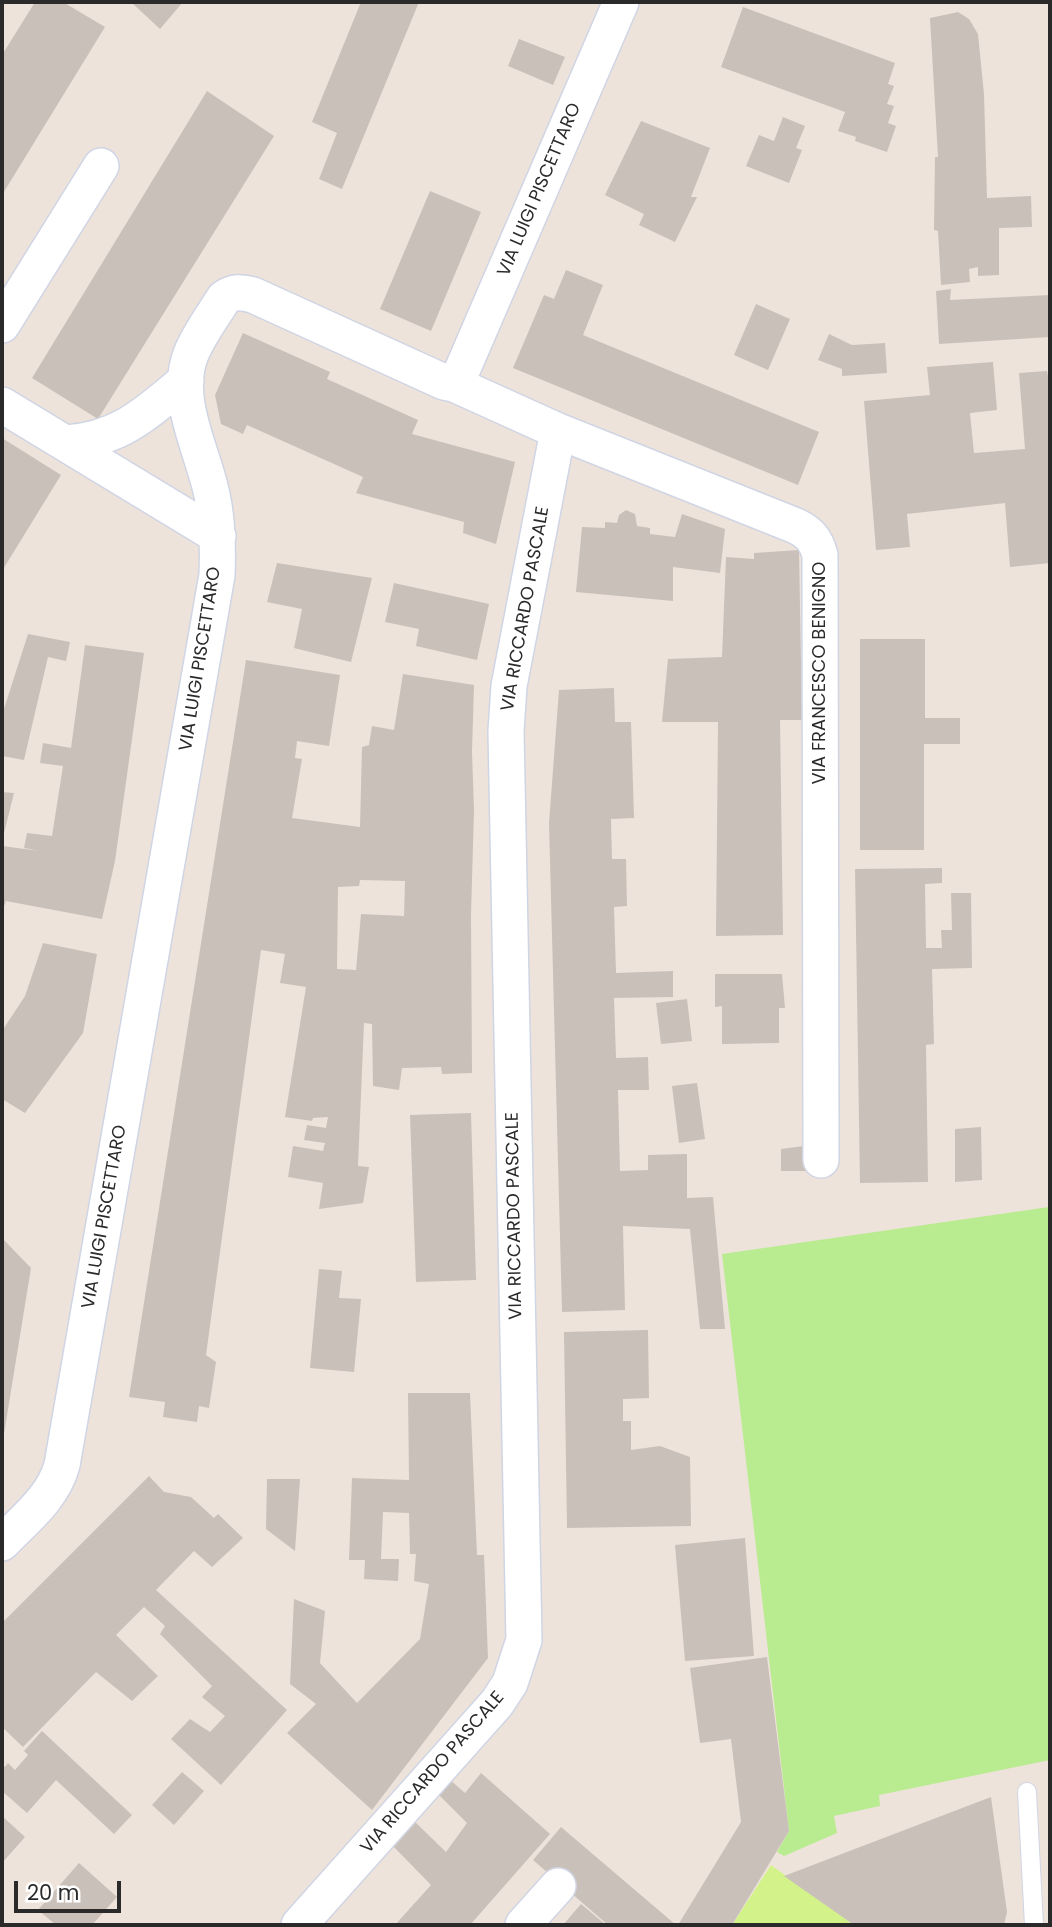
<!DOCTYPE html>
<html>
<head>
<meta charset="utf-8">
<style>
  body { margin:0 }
  #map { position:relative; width:1052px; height:1927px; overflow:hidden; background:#eee3da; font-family:Poppins,sans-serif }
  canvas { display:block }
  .frame { position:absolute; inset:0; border:4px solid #2a2a2a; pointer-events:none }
  .scale { position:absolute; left:14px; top:1881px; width:107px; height:32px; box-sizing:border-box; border:4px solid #2a2a2a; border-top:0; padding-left:9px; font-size:21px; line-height:24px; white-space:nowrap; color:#2a2a2a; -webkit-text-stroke:5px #fff; paint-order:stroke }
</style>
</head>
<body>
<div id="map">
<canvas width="1052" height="1927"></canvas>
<div class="frame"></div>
<div class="scale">20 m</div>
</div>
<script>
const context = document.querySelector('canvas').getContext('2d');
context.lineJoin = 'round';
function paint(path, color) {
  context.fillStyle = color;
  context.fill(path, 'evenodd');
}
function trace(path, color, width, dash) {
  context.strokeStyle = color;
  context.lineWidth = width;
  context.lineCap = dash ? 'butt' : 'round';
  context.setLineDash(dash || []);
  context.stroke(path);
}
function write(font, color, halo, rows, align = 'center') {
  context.font = font + ' Poppins,sans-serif';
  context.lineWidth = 5;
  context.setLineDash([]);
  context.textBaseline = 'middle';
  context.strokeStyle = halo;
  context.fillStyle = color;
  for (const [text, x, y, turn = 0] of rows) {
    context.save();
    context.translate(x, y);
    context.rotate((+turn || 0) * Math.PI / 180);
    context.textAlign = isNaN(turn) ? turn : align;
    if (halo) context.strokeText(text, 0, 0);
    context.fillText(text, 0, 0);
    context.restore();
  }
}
const green = new Path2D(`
  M 1049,1207 L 1050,1760 L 879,1795 L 880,1806 L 834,1816 L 837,1833 L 784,1856 L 777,1852 L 789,1831 L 722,1254 Z`);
const pitch = new Path2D(`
  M 771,1865 L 854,1925 L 732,1925 Z`);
const building = new Path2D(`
  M 35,2 L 63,2 L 105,27 L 2,195 L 2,55 Z
  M 131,2 L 183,2 L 160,29 Z
  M 361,2 L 419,2 L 342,189 L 319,179 L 337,133 L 312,122 Z
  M 743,7 L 895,63 L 888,84 L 894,86 L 887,104 L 894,106 L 888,123 L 896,126 L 887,152 L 855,141 L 856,137 L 838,131 L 845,112 L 721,67 Z
  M 958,12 L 969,19 L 978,34 L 984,94 L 987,198 L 1031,196 L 1032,227 L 999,228 L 999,275 L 978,276 L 978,267 L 969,269 L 970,282 L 941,285 L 938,231 L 934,230 L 935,157 L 938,157 L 930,18 Z
  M 519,39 L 565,57 L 553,85 L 508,66 Z
  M 207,91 L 274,136 L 98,419 L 32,378 Z
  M 783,117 L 805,126 L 796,148 L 802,150 L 789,183 L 746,166 L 759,135 L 774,141 Z
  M 641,121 L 710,148 L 691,197 L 697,197 L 675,242 L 639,225 L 644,214 L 605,195 Z
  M 430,191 L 481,212 L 431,331 L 380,309 Z
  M 566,270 L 603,285 L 583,335 L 819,432 L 798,485 L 513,368 L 544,295 L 554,299 Z
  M 951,289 L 950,300 L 1050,295 L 1050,337 L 939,344 L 936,291 Z
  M 756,304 L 790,319 L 768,370 L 734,355 Z
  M 243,333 L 330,372 L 327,379 L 418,420 L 412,434 L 515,462 L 496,544 L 463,533 L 464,522 L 356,493 L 363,477 L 247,425 L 243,434 L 221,424 L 215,395 Z
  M 829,334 L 852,345 L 885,343 L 887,373 L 842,376 L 842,369 L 818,360 Z
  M 993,362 L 997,410 L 970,413 L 974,453 L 1025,449 L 1019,373 L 1047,371 L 1050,386 L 1050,563 L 1010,567 L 1005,503 L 907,514 L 910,547 L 876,550 L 864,401 L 930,395 L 927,367 Z
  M 2,438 L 61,475 L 2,571 Z
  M 626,510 L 635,514 L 637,526 L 650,528 L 650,534 L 675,537 L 682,514 L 725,529 L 720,573 L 673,567 L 673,601 L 576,592 L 582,527 L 605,528 L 605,522 L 617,523 L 619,515 Z
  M 799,550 L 802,720 L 780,720 L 783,935 L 716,936 L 718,722 L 662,722 L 668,659 L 722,657 L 726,557 L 754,559 L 754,553 Z
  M 277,563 L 372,578 L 351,662 L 294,648 L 302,609 L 267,602 Z
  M 394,583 L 489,604 L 477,660 L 416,646 L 419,629 L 385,622 Z
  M 28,634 L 70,642 L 66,661 L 48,657 L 24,760 L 2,756 L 2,715 Z
  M 860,639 L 925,639 L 925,718 L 960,718 L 960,744 L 924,744 L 924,850 L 860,850 Z
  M 85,645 L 144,653 L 115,861 L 102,919 L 6,901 L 2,912 L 2,846 L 40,851 L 24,848 L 27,833 L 52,836 L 63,766 L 40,763 L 43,743 L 71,748 Z
  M 246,660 L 340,675 L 329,746 L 297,741 L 295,758 L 302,759 L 292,818 L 360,827 L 362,747 L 369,745 L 372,726 L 394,730 L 403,674 L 474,685 L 472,752 L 474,810 L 471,915 L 472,1073 L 442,1074 L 441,1067 L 402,1068 L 399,1090 L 373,1086 L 372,1024 L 364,1023 L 358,1166 L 369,1167 L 363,1203 L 319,1209 L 323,1183 L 288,1177 L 293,1146 L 323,1151 L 325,1143 L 304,1140 L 307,1125 L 326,1128 L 328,1117 L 313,1118 L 312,1121 L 285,1117 L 306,987 L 280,983 L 285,954 L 261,950 L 206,1355 L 216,1362 L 209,1408 L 199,1406 L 197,1422 L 163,1417 L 165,1402 L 129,1397 ZM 360,880 L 405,881 L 404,916 L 361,914 L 356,970 L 337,969 L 338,887 L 359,886 Z
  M 614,688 L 615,722 L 631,722 L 634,818 L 611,819 L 612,859 L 626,859 L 627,906 L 614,907 L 616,973 L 673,971 L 673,997 L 614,998 L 616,1058 L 648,1057 L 649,1090 L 618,1090 L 620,1171 L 648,1170 L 648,1155 L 687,1154 L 687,1198 L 713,1197 L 725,1329 L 700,1329 L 690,1229 L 623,1226 L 625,1310 L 562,1312 L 549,823 L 559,690 Z
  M 2,792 L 14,793 L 3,837 L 2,837 Z
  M 942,868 L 942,883 L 925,884 L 926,948 L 942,948 L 941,930 L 952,930 L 951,893 L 971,893 L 972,968 L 932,969 L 934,1044 L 926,1045 L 928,1182 L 860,1183 L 855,869 Z
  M 43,943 L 97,954 L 83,1033 L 25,1113 L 2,1099 L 2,1031 L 25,996 Z
  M 715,974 L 782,974 L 785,1008 L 779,1008 L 779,1043 L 722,1044 L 722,1006 L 715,1007 Z
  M 687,999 L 692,1041 L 661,1044 L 656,1003 Z
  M 697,1083 L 705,1139 L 679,1143 L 672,1086 Z
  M 471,1113 L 476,1280 L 416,1282 L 410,1115 Z
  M 981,1127 L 982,1180 L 955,1182 L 955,1129 Z
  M 812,1145 L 810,1171 L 781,1171 L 781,1149 Z
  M 2,1238 L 31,1268 L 3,1440 L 2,1440 Z
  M 319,1269 L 342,1271 L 339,1298 L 361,1299 L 354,1372 L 310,1368 Z
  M 648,1330 L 649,1398 L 623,1399 L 623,1421 L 631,1421 L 631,1450 L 660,1446 L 690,1457 L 691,1526 L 567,1528 L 564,1332 Z
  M 408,1393 L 470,1393 L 477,1555 L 484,1555 L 488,1658 L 372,1810 L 287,1733 L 316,1704 L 290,1684 L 294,1599 L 325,1611 L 320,1663 L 357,1703 L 420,1639 L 429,1584 L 414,1581 L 416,1554 L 410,1554 L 409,1513 L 383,1512 L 381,1559 L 399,1559 L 398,1581 L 364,1579 L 365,1560 L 349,1560 L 352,1478 L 409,1480 Z
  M 149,1476 L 164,1492 L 191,1497 L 214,1518 L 218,1514 L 243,1538 L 212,1567 L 194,1551 L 156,1590 L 287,1710 L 221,1785 L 171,1739 L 190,1719 L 210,1732 L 225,1716 L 202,1697 L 212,1686 L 160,1634 L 165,1626 L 144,1607 L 116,1635 L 158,1676 L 132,1701 L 96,1672 L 23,1747 L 2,1727 L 2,1623 Z
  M 267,1479 L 300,1479 L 295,1551 L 266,1529 Z
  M 745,1538 L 754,1656 L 685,1661 L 675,1545 Z
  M 767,1657 L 789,1831 L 732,1925 L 678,1925 L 741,1822 L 731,1739 L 700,1743 L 690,1668 Z
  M 42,1731 L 132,1815 L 114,1834 L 56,1780 L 27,1813 L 2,1791 L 2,1765 L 5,1767 L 8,1763 L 15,1770 L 28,1755 L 24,1751 Z
  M 182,1772 L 204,1791 L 174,1825 L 152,1805 Z
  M 481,1773 L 550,1834 L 470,1925 L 395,1925 L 431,1885 L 392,1845 L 413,1820 L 446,1852 L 467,1823 L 438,1794 L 449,1779 L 465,1793 Z
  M 991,1797 L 1007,1912 L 1004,1925 L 854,1925 L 784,1876 Z
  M 2,1816 L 25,1837 L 2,1863 Z
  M 561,1827 L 676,1925 L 608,1925 L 533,1860 Z
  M 79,1863 L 117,1897 L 92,1925 L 56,1925 L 38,1910 Z
  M 581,1904 L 606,1925 L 563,1925 Z`);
const lane = new Path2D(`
  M 1027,1792 L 1034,1925`);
const street = new Path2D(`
  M 2,325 L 101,166
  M 454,384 L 558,431 L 796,526 C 810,533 816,540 820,555 L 821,1160
  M 2,405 L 218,536
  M 65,443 C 119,440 147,413 186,380
  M 2,1543 C 25,1519 53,1498 62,1465 L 217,575 C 218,549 218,521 212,495 C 203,451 173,399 191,354 C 199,334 213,316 224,298 C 234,291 241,292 253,295 L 444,382 L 454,384 L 457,382 L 621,2
  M 299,1925 L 497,1703 L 510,1683 L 524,1640 L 506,731 L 509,686 L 558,431
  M 523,1925 L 558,1886`);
const streetNames = [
  ["VIA LUIGI PISCETTARO",540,190,-67],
  ["VIA RICCARDO PASCALE",526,609,-80],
  ["VIA LUIGI PISCETTARO",201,659,-81],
  ["VIA FRANCESCO BENIGNO",820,673,-90],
  ["VIA RICCARDO PASCALE",515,1216,-91],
  ["VIA LUIGI PISCETTARO",105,1217,-80],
  ["VIA RICCARDO PASCALE",433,1773,-49]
];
paint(green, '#b9eb90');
paint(pitch, '#d3f38a');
paint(building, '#c9c0ba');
trace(lane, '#cfd5e4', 20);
trace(street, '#cfd5e4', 38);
trace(lane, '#fff', 18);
trace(street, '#fff', 35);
write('18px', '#2a2a2a', '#fff', streetNames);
</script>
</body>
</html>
